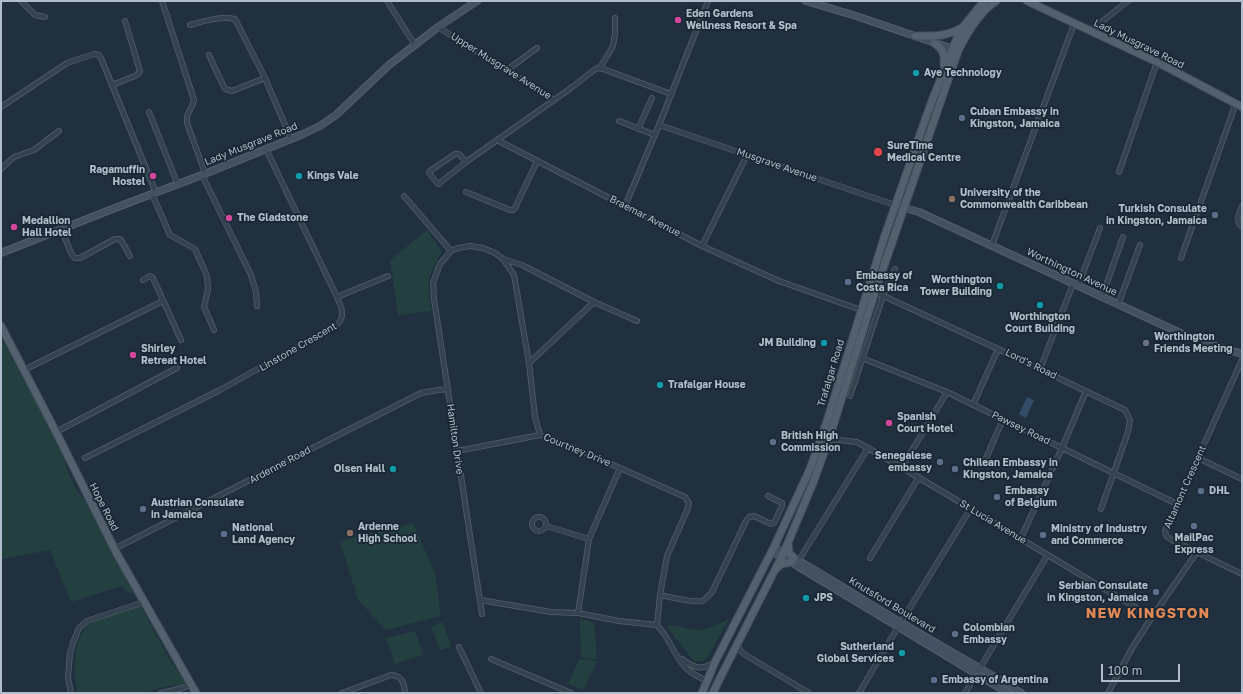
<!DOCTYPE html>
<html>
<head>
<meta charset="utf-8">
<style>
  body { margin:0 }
  #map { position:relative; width:1243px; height:694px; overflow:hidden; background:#21303f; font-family:"Golos Text",sans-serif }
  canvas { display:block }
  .frame { position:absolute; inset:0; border:2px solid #b1bdca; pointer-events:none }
  .scale { position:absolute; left:1101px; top:664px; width:79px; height:18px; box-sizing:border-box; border:2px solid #b1bdca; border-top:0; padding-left:5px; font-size:12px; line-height:14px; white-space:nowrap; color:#b1bdca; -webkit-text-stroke:3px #1a2734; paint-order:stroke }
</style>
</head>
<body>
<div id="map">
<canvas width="1243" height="694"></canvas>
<div class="frame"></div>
<div class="scale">100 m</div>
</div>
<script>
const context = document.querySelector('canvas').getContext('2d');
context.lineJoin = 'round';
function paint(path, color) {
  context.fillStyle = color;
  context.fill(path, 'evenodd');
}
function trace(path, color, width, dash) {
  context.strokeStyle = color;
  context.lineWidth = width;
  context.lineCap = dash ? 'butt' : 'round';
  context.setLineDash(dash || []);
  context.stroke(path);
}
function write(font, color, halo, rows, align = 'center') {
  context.font = font + ' "Golos Text",sans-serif';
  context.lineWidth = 3.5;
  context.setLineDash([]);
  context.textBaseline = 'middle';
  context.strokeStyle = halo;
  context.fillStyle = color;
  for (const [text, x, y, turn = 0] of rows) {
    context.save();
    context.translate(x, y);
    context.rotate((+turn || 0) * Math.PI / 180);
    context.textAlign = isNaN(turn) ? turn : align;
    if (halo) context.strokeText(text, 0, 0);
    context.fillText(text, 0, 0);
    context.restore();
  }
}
const green = new Path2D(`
  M 427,230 L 442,252 C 426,278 427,282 432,311 L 398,315 L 390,260 Z
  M 1,337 L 66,456 L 66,468 L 78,492 L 86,502 L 104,534 L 134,594 L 126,591 L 122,586 L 71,602 L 50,550 L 1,559 Z
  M 413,523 L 435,573 L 441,616 L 386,630 L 358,600 L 340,541 Z
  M 140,605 L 169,658 L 185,682 L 181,685 L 170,686 L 141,693 L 77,693 C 74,670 71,636 93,622 C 98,619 103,618 108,616 C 119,612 129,609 140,605 Z
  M 580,619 L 594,622 L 597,659 L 581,657 Z
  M 729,619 L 709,655 C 705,661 702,662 694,661 L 669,630 L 667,625 C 678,625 689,630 699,630 C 709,630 720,623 729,619 Z
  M 443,622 L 451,647 L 440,650 L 431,627 Z
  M 415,631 L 423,655 L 395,664 L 386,638 Z
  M 579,659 L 597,661 L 583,690 L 568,684 Z`);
const water = new Path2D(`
  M 1027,397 L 1034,400 L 1026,418 L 1019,414 Z`);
const minor = new Path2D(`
  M 21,1 L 35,15 L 45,17
  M 162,1 L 194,100 L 192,106 L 187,116 L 187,123 L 205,173
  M 387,1 L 415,45
  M 190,25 C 205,21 219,16 235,19 L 265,78 L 291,139
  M 438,27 L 554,100 L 571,88 L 594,70 L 598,68 L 603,69 L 671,94
  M 1090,31 L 1128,1
  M 209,55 L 221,81 L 225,89 L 232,91 L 265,78
  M 600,68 L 613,46 L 615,34 L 615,18
  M 507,70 L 537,48
  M 112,85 L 135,76 L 138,74 L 140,71 L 125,21
  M 1,107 L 67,63 L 94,54 L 99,55 L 101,58 L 156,193
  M 149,112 L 178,185
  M 619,121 L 655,135
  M 659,125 L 895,205
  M 638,129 L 652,98
  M 497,140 L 702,246 L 779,281 L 861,310
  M 466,162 L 459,154 L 455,154 L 430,171 L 429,173 L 437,183 L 439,184 L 441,182 L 466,162 L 554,100
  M 1,169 L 14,157 L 34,150 L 59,131
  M 1119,172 L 1157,62
  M 202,175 L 251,275 L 256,292 L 257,306
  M 466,192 L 510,210 L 513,210 L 515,208 L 537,161
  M 152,194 L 170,235 L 195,249 L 207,276 L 208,289 L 204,307 L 214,330
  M 404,196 L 451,251
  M 625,206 L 659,125 L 708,1
  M 1242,206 C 1239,214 1235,221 1242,227
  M 61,229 L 72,255 L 75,258 L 80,258 L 115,239 L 119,239 L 121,240 L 130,256
  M 992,245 L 1074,24
  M 702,246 L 747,155
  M 1181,258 L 1236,103
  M 503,259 L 514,275 L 529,363 L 535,417 L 540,435
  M 143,280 L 150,276 L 153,278 L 181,340
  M 1078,286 L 1100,228
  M 875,292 L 998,349 L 1125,410 L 1130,420 L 1128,432 L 1101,509
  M 337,297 L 388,276
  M 1102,297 L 1123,237
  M 1118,305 L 1140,245
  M 862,358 L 947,392 L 1177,504
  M 1242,360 L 1165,531 C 1165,536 1168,538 1172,540 L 1242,574
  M 529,363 L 594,302
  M 1040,369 L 1073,284
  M 24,370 L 163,301
  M 850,396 L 883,296 L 895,269
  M 973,405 L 998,349
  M 56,432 L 177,368
  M 829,439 L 857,442 L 868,448 C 964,503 1057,562 1152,617
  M 457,451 L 540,435 L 560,442 L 620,468 L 685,497 L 689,503 L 688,508 L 667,556 L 660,595 L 657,625
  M 85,458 L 220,390 L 337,325 C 346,316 341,307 337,297 L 266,149
  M 1198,458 L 1242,479
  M 984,463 L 1003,419
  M 902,467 L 947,392
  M532 524a7 7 0 1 1 14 0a7 7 0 1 1-14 0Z
  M 546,526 L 589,539
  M 1021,538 L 1062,448 L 1086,391
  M 114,549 L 421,393 L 438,390 L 448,389
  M 870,558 L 919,477
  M 799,560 L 868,448
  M 660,595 C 669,597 694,603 702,601 C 707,599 709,595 712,592 L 746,521 L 749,517 L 754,516 L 771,524 L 774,523 L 782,506 L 782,503 L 768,496
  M 480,599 L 486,601 L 551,612 L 578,613 L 619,621 L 657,625
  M 578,613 L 589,539 L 620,468
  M 482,614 L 434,299 L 433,283 L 440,264 L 451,251 L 458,248 L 470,246 L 483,248 L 495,253 L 503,259 L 522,265 L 594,302 L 637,321
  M 657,625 C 669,637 674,655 685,667 C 691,674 699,677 707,681
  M 738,644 L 740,650 L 744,654 L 809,693
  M 459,647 L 481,693
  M 491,659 L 571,693
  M 682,659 C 694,668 702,671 715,662
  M 71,693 L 68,678 L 70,653 L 73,643 L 79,628 L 87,621 L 144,602
  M 161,693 L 183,688 L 191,684
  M 342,693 L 391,675 C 403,676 404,683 405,693
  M 859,693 L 898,627 L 971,508
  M 965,693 L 1047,556
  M 1108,693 L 1132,648 L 1152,617 L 1197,552`);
const secondary = new Path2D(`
  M 806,1 L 856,16 L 956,50
  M 895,205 L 919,212 L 1178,332 L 1206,343 L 1242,354
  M 1,253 L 115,208 L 202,175 L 301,135 L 320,126 L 336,115 L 389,65 L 438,27 L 477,1
  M 774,547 C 817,570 858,597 900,622 C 940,646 981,668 1021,693
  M 772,552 L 794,564 L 1008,693`);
const primary = new Path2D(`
  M 1027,1 L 1157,62 L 1242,107
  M 915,36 C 933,36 947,37 963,27
  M 934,43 C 943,49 945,54 944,65
  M 1,326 L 56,432 L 117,554 L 196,693
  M 788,543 L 789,553 L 794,558
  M 776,569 L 781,564 L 792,562
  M 702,693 L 715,662 L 774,547 L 810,469 L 826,424 L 884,238 L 930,106 L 957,38 L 963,27 L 984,1
  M 713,693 L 719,680 L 784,552 L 813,483 L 829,439 L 875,292 L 958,51 C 967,33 979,12 996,1`);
const markers = [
  [678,20,4,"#d1479c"],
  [916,73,4,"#0f9aa8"],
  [962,118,4,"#5c6f8a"],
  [878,152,5,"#e0444e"],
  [153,176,4,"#d1479c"],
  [299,176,4,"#0f9aa8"],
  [952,199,4,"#8d6e63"],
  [1215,215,4,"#5c6f8a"],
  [229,218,4,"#d1479c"],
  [14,227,4,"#d1479c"],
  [848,282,4,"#5c6f8a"],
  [1000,286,4,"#0f9aa8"],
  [1040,305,4,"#0f9aa8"],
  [824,343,4,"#0f9aa8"],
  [1146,343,4,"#6b7280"],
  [133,355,4,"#d1479c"],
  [660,385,4,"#0f9aa8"],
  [889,423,4,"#d1479c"],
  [773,442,4,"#5c6f8a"],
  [940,462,4,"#5c6f8a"],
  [393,469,4,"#0f9aa8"],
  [955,469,4,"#5c6f8a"],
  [1201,491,4,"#5c6f8a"],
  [997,497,4,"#5c6f8a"],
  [143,509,4,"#5c6f8a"],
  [1194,526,4,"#5c6f8a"],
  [350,533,4,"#8d6e63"],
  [224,534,4,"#5c6f8a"],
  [1043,535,4,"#5c6f8a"],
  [1156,592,4,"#5c6f8a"],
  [806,598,4,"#0f9aa8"],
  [955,634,4,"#5c6f8a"],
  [902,653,4,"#0f9aa8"],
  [934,680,4,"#5c6f8a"]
];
const poiNames = [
  ["Eden Gardens",686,14],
  ["Wellness Resort & Spa",686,26],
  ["Aye Technology",924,73],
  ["Cuban Embassy in",970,112],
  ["Kingston, Jamaica",970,124],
  ["SureTime",887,146],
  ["Medical Centre",887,158],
  ["Ragamuffin",145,170,"right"],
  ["Hostel",145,182,"right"],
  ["Kings Vale",307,176],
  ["University of the",960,193],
  ["Commonwealth Caribbean",960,205],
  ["Turkish Consulate",1207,209,"right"],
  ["in Kingston, Jamaica",1207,221,"right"],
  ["The Gladstone",237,218],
  ["Medallion",22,221],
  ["Hall Hotel",22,233],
  ["Embassy of",856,276],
  ["Costa Rica",856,288],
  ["Worthington",992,280,"right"],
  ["Tower Building",992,292,"right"],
  ["Worthington",1040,317,"center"],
  ["Court Building",1040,329,"center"],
  ["Worthington",1154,337],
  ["Friends Meeting",1154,349],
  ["JM Building",816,343,"right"],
  ["Shirley",141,349],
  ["Retreat Hotel",141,361],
  ["Trafalgar House",668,385],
  ["Spanish",897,417],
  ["Court Hotel",897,429],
  ["British High",781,436],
  ["Commission",781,448],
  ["Senegalese",932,456,"right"],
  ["embassy",932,468,"right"],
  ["Chilean Embassy in",963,463],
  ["Kingston, Jamaica",963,475],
  ["Olsen Hall",385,469,"right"],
  ["Embassy",1005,491],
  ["of Belgium",1005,503],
  ["DHL",1209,491],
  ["Austrian Consulate",151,503],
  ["in Jamaica",151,515],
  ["Ardenne",358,527],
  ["High School",358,539],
  ["National",232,528],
  ["Land Agency",232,540],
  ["Ministry of Industry",1051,529],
  ["and Commerce",1051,541],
  ["MailPac",1194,538,"center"],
  ["Express",1194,550,"center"],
  ["Serbian Consulate",1148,586,"right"],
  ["in Kingston, Jamaica",1148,598,"right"],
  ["JPS",814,598],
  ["Colombian",963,628],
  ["Embassy",963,640],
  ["Sutherland",894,647,"right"],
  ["Global Services",894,659,"right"],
  ["Embassy of Argentina",942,680]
];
const streetNames = [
  ["Lady Musgrave Road",1139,44,26],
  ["Upper Musgrave Avenue",501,66,32],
  ["Lady Musgrave Road",251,144,-22],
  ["Musgrave Avenue",777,165,19],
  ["Braemar Avenue",645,216,27],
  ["Worthington Avenue",1072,272,25],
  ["Linstone Crescent",298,347,-30],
  ["Lord's Road",1031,364,26],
  ["Trafalgar Road",831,373,-73],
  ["Pawsey Road",1021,428,26],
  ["Hamilton Drive",455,439,82],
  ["Courtney Drive",577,450,22],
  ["Ardenne Road",280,465,-28],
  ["Altamont Crescent",1185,487,-66],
  ["Hope Road",104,507,63],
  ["St Lucia Avenue",993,522,31],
  ["Knutsford Boulevard",892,605,31]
];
const districtNames = [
  ["NEW KINGSTON",1148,614]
];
paint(green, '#233f40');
paint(water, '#334d68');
trace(minor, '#53606d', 6);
trace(secondary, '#53606d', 8);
trace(primary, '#3e4b58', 9);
trace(minor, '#35424f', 4.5);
trace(secondary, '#435162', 6);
trace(primary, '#53616f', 7);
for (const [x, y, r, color] of markers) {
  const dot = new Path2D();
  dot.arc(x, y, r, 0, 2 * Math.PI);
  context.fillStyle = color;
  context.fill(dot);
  trace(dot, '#1a2734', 1.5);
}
write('bold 10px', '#b1bdca', '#1a2734', poiNames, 'left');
write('10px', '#b1bdca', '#1a2734', streetNames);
context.letterSpacing = '1px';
write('bold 14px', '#e08756', '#1a2734', districtNames);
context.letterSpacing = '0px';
</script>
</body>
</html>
